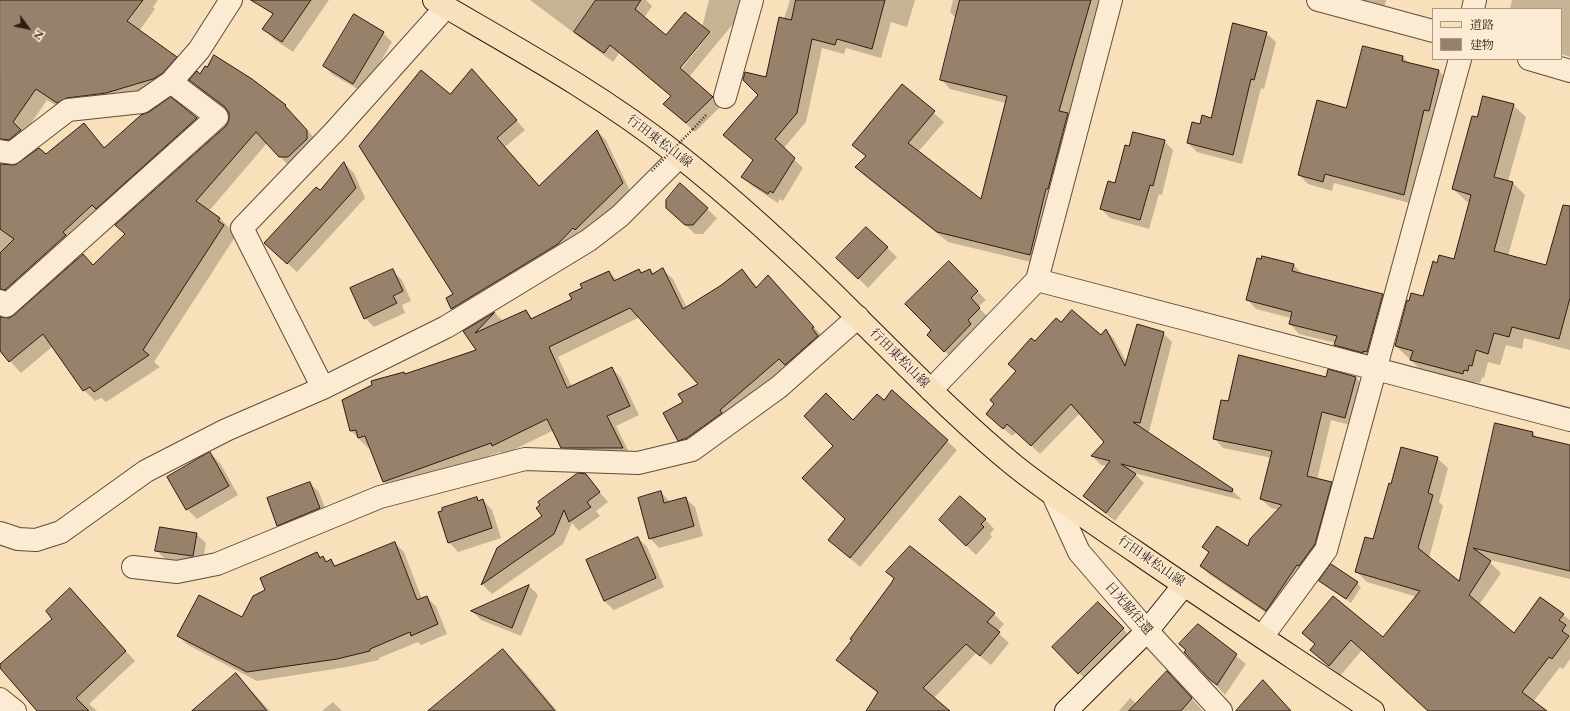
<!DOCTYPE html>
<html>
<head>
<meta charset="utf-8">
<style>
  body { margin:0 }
  #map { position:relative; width:1570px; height:711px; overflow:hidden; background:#f8e0ba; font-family:Cardo,"Noto Serif JP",serif }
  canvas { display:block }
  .legend { position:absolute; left:1432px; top:8px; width:130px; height:52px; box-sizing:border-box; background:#faebd2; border:1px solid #a99886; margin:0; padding:5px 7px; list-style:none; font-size:12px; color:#2f1b14 }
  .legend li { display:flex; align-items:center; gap:8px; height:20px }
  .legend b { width:20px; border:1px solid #a99886 }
  .north { position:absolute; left:8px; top:8px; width:40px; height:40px; -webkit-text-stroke:3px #faebd2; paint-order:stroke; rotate:123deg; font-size:11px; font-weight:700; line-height:16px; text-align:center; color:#2f1b14 }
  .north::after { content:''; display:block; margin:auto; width:14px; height:18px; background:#2f1b14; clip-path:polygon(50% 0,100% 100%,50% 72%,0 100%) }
</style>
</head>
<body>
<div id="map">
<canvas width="1570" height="711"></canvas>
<ul class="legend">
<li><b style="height:5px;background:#f8e0ba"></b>道路</li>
<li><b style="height:11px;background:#98816a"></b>建物</li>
</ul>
<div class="north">N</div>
</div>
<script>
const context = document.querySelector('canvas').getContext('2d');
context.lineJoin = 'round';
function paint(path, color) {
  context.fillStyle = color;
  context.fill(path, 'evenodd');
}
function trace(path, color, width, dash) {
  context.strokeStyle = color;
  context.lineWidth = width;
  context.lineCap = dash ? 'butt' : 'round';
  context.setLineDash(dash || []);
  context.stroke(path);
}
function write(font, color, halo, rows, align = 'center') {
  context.font = font + ' Cardo,"Noto Serif JP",serif';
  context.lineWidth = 3;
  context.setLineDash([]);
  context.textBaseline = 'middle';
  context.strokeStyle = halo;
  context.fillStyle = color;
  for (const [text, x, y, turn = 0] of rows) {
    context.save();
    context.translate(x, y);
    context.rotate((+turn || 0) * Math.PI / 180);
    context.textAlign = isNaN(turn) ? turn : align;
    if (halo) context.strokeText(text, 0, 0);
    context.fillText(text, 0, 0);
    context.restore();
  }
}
const shadow = new Path2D(`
  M 0,0 L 158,0 L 153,7 L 155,9 L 139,31 L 176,57 L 187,68 L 173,83 L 68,113 L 47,100 L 24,134 L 20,150 L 0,142 Z
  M 269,0 L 329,0 L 293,52 L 275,40 L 264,29 L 274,15 Z
  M 530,0 L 646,0 L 652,6 L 644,18 L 666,37 L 702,27 L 709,0 L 753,0 L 743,26 L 733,24 L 689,77 L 721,106 L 695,132 L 664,104 L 671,96 L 619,53 L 613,62 ZM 708,32 L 711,32 L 678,73 L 676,72 Z
  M 790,0 L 915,0 L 907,27 L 891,22 L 881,58 L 846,48 L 844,54 L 822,48 L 806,122 L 783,149 L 803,168 L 783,201 L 780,199 L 778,203 L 752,186 L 743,177 L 754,161 L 724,135 L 759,95 Z
  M 953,0 L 1112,0 L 1039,264 L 948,242 L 866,177 L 856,167 L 867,157 L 853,144 L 902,85 L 944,122 L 918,152 L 982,202 L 1006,103 L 950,89 L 941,79 L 956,18 L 950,12 Z
  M 1352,0 L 1386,0 L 1383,12 Z
  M 1512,0 L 1570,0 L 1570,57 L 1561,54 L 1561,9 L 1510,9 Z
  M 383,33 L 392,42 L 363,92 L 333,75 L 324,66 Z
  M 1266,33 L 1276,42 L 1264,89 L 1261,88 L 1242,164 L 1197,152 L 1188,143 L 1201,126 L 1212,119 Z
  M 1403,57 L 1410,64 L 1439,71 L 1448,81 L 1413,204 L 1334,183 L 1332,191 L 1308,184 L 1299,175 L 1347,110 Z
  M 200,75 L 285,106 L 318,142 L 291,168 L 267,143 L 209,211 L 220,218 L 231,230 L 230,231 L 235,237 L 154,362 L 160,367 L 106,402 L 101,398 L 95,401 L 84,390 L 53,346 L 21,373 L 0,350 L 0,335 L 94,266 L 125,234 L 116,225 L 226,127 L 230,120 L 230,113 L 202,91 L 191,80 Z
  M 480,79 L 525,130 L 505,147 L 540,187 L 597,131 L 606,140 L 631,193 L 585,238 L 461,317 L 452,308 L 447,299 L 455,295 L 450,96 Z
  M 171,99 L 206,128 L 15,299 L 0,283 L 0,191 L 84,125 L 105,148 Z
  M 1513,105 L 1526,117 L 1508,181 L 1512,182 L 1525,195 L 1508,256 L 1547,266 L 1570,221 L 1570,350 L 1524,338 L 1522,349 L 1506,345 L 1500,365 L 1488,362 L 1484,378 L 1482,377 L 1480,383 L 1476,382 L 1475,386 L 1423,372 L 1396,346 L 1424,297 L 1438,264 L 1454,260 L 1470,203 L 1466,201 L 1453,189 L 1478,118 Z
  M 1164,141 L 1173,150 L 1162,195 L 1159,194 L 1149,229 L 1110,218 L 1101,209 L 1115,184 L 1130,147 Z
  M 345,164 L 354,173 L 365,198 L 297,272 L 275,252 L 320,191 Z
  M 667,208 L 707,209 L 717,218 L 703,234 L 695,234 Z
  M 866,228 L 897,257 L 868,288 L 838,258 Z
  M 1262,257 L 1294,265 L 1303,275 L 1382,295 L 1392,304 L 1376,360 L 1345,354 L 1336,345 L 1336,343 L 1299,334 L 1290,324 L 1291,318 L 1256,309 L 1247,299 Z
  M 949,263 L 986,300 L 978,307 L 988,317 L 953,359 L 928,335 L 933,330 Z
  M 639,270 L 642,274 L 650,270 L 654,274 L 663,270 L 673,279 L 687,308 L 721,287 L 742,270 L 758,288 L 768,276 L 823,337 L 688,450 L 679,440 L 684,403 L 699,384 L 640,317 L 558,357 L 572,387 L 612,368 L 621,378 L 639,415 L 616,426 L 632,458 L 571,457 L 562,447 L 554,430 L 503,455 L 500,452 L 393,491 L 384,481 L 370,447 L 368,448 L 351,431 L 343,400 L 406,375 L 477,351 L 464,332 L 495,313 L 503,321 L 526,311 L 533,319 L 573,299 L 583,288 L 609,272 L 618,281 Z
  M 392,271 L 402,280 L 411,301 L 402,305 L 405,313 L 374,327 L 365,318 Z
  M 1061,324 L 1101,336 L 1106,330 L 1114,339 L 1127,363 L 1163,333 L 1172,342 L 1149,432 L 1144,431 L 1232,490 L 1241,499 L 1241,500 L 1134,473 L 1144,483 L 1115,521 L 1084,496 L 1107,466 L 1101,465 L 1092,456 L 1105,442 L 1080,413 L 1040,454 L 1017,432 L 1012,436 L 996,422 L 1017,372 L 1035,343 Z
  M 1327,378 L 1356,378 L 1365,387 L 1354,426 L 1331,420 L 1317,480 L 1331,483 L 1340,492 L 1308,575 L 1275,619 L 1210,575 L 1201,566 L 1209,553 L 1203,547 L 1249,548 L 1279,510 L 1271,508 L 1261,499 L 1272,458 L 1223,448 L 1214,438 L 1229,402 Z
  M 892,392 L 957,450 L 860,567 L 829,540 L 846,519 L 835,446 L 853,421 L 884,401 Z
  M 1496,425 L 1533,433 L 1538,439 L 1570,446 L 1570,579 L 1486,559 L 1501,573 L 1479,605 L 1514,634 L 1540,598 L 1570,620 L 1570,659 L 1563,669 L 1560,667 L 1533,702 L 1543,711 L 1428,711 L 1362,650 L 1340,676 L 1311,650 L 1316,645 L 1304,633 L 1383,639 L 1417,597 L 1367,582 L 1356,571 L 1373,540 L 1392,485 L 1437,458 L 1448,468 L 1439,502 L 1443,506 L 1429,558 L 1459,583 Z
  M 210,453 L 220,463 L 238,495 L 197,519 L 187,509 Z
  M 585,475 L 608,502 L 596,511 L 600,516 L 579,531 L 572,523 L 563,544 L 492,594 L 483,585 L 498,549 L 543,516 Z
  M 310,483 L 319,492 L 329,518 L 287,535 L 278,525 Z
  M 661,492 L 670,502 L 685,498 L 695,507 L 703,536 L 659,548 L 650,538 Z
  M 476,498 L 480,501 L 483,500 L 492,510 L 501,538 L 458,552 L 449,542 Z
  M 985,519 L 994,529 L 990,534 L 992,537 L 976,555 L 940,520 Z
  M 196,534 L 206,543 L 202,565 L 166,560 L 157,551 Z
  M 638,538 L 647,547 L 664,587 L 614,610 L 604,601 Z
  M 395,543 L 404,552 L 422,599 L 426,597 L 436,606 L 447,634 L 421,645 L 418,642 L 379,658 L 379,660 L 347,667 L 257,681 L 188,645 L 178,636 L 242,619 L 266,590 L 317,554 L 328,562 L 331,560 L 337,566 Z
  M 910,548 L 994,614 L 1004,624 L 997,632 L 1009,643 L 991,665 L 976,653 L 934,698 L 949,711 L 868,711 L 879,694 L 848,670 L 838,660 L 893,583 Z
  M 1320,581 L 1357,583 L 1361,587 L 1351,603 Z
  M 529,586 L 538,595 L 521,636 L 481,620 L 472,611 Z
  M 79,599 L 135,661 L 89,704 L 97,711 L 47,711 L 0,666 Z
  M 1098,603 L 1132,638 L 1088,682 L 1054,647 Z
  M 1198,625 L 1246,664 L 1225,695 L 1185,652 Z
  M 503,650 L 524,671 L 557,711 L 430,711 Z
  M 236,674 L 270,711 L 193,711 Z
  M 1177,683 L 1203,711 L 1119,711 L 1130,698 L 1137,704 Z
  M 333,702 L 342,711 L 322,711 Z`);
const building = new Path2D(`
  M 0,0 L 143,0 L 127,21 L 177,57 L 163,73 L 153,79 L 106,93 L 67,98 L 57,103 L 36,89 L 13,122 L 21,130 L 9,140 L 0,139 Z
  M 251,0 L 311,0 L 282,42 L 262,29 L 273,14 Z
  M 596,0 L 641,0 L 635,9 L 666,35 L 685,12 L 710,32 L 680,68 L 713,97 L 686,123 L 663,104 L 671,96 L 610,45 L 604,53 L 574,32 Z
  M 796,0 L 885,0 L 872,49 L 837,39 L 835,45 L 812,39 L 797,113 L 775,139 L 795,158 L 773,193 L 770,191 L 768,194 L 741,177 L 753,160 L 723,135 L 758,95 L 743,80 L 745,72 L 766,77 L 779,17 L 791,20 Z
  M 960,0 L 1091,0 L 1059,111 L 1068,113 L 1048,189 L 1046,189 L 1030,255 L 937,232 L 855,167 L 866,156 L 852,145 L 902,84 L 935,111 L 908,143 L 981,199 L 1007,96 L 940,80 Z
  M 354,14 L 384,32 L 353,84 L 323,66 Z
  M 1233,23 L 1267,32 L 1254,80 L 1251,79 L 1233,155 L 1187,143 L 1192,122 L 1200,124 L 1202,115 L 1211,118 Z
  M 1363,46 L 1403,56 L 1402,61 L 1439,70 L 1429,111 L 1424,110 L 1404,195 L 1325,174 L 1323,182 L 1298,175 L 1317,100 L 1346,108 Z
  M 214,55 L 252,79 L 286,105 L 285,106 L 307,130 L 307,139 L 288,157 L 279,157 L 256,132 L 196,201 L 220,218 L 218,221 L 224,225 L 143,350 L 149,355 L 94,392 L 90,387 L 83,391 L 43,334 L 9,362 L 0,351 L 0,317 L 9,318 L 14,315 L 83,254 L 93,265 L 125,234 L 115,225 L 226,126 L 229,120 L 229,113 L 225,107 L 189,80 L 197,71 L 200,74 L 205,66 L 207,67 Z
  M 472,69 L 517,120 L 497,138 L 539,186 L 597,130 L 623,183 L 575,230 L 573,228 L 558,244 L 451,309 L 446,298 L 453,294 L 359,146 L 421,70 L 450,94 Z
  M 1483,96 L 1514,104 L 1494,177 L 1513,182 L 1494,251 L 1546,265 L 1563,205 L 1570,206 L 1570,298 L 1559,339 L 1512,327 L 1509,337 L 1494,333 L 1488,354 L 1476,350 L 1472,366 L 1469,365 L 1468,371 L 1464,370 L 1463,374 L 1410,360 L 1413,351 L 1395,346 L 1407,300 L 1409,301 L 1411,293 L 1423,296 L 1433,261 L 1437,263 L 1439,255 L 1454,259 L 1471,195 L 1452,189 L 1472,116 L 1477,117 Z
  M 171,97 L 197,118 L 96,209 L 92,205 L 63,232 L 66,235 L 5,290 L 0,289 L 0,253 L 14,239 L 0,229 L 0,164 L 15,165 L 39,148 L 46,154 L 84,123 L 104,148 L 141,115 L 149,112 Z
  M 1133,132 L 1165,140 L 1153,186 L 1150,185 L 1140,220 L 1100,209 L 1108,181 L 1115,183 L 1125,145 L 1129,146 Z
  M 344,162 L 356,188 L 287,264 L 264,243 L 316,187 L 320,190 Z
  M 680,183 L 708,208 L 693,225 L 685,225 L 666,208 L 666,200 Z
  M 866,227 L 888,247 L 858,279 L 836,258 Z
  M 1262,256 L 1294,264 L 1292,271 L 1383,294 L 1367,352 L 1363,351 L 1363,353 L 1334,345 L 1337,336 L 1289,324 L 1292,312 L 1246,300 L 1257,258 L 1261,259 Z
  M 949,261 L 978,291 L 971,298 L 980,308 L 968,320 L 971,324 L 944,352 L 927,335 L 931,330 L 905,304 Z
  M 663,268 L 683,309 L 720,286 L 742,269 L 756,288 L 768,275 L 814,327 L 812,328 L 818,336 L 785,365 L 779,359 L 720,410 L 722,413 L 687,438 L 678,441 L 663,413 L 683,402 L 678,394 L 698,384 L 630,308 L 549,347 L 567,388 L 612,367 L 630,406 L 607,416 L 623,448 L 561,448 L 547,419 L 492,446 L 491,443 L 383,482 L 365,436 L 358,438 L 356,430 L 350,431 L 342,400 L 372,385 L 371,381 L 404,372 L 405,374 L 476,350 L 463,331 L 495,312 L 475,333 L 526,310 L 531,319 L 572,299 L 569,294 L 582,288 L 580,284 L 609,271 L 614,281 L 639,269 L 641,273 L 650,269 L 652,274 Z
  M 393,269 L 403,291 L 393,296 L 397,303 L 364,319 L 350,288 Z
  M 1072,310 L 1101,335 L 1106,329 L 1125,366 L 1137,324 L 1164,332 L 1140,423 L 1133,422 L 1233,489 L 1232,492 L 1121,464 L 1136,474 L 1106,513 L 1083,496 L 1110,461 L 1091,456 L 1104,442 L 1071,404 L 1031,446 L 1007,424 L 1003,429 L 986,414 L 994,404 L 990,400 L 1016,371 L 1008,364 L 1031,338 L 1035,341 L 1056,318 L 1061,322 Z
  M 1239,355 L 1326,377 L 1328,369 L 1356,377 L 1345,418 L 1322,412 L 1307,476 L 1332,482 L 1315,544 L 1299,566 L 1297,565 L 1266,611 L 1200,566 L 1209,552 L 1202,547 L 1217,526 L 1248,546 L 1250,539 L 1282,505 L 1260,499 L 1272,451 L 1213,439 L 1221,400 L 1228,401 Z
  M 892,390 L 948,440 L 850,558 L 828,540 L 845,519 L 802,478 L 833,446 L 804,416 L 826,393 L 853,420 L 877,394 L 884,400 Z
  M 1495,423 L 1533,432 L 1532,436 L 1570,445 L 1570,571 L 1473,548 L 1491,561 L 1469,595 L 1514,633 L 1540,597 L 1564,614 L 1559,620 L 1566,625 L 1562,631 L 1569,636 L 1552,659 L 1549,657 L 1522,692 L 1547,711 L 1428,711 L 1351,640 L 1329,666 L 1310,650 L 1315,644 L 1302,633 L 1333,596 L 1383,637 L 1420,591 L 1355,572 L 1365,537 L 1373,539 L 1389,483 L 1391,484 L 1401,447 L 1438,457 L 1428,493 L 1433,495 L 1418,548 L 1459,581 Z
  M 210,452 L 229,486 L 186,510 L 167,477 Z
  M 578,473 L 586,474 L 600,492 L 587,502 L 591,507 L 569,522 L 564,510 L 554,534 L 481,585 L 497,548 L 542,516 L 536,508 L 540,505 L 538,502 Z
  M 310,482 L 320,508 L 277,526 L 267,498 Z
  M 661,491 L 664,503 L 686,497 L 694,526 L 649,539 L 638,498 Z
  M 960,496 L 986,519 L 981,524 L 984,527 L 966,546 L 939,520 Z
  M 477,497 L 478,501 L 483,499 L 492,528 L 448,543 L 438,512 L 442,511 L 442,508 Z
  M 160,527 L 197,533 L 193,556 L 155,551 Z
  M 638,537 L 656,578 L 604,601 L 586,560 Z
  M 395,542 L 417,600 L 427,596 L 438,624 L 411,636 L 410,632 L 370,649 L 370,651 L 337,659 L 247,672 L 177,636 L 199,595 L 242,617 L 253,596 L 265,590 L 260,578 L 317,552 L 320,558 L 323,556 L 326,562 L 331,559 L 334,566 Z
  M 910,546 L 995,613 L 987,622 L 1000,632 L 980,656 L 966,644 L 923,688 L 950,711 L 866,711 L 878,692 L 836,660 L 852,640 L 850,639 L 892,582 L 894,578 L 886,572 Z
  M 1331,564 L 1358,582 L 1346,599 L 1319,581 Z
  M 529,585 L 512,628 L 471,611 Z
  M 70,588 L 126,651 L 76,698 L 89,711 L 37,711 L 0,668 L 0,664 L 52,619 L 46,611 Z
  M 1098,602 L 1124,628 L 1078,674 L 1052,647 Z
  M 1198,624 L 1237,654 L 1217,685 L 1209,679 L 1184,652 L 1186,650 L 1179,644 Z
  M 503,649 L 555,711 L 428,711 Z
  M 1167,671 L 1192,698 L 1181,711 L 1129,711 Z
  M 236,673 L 267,711 L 192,711 Z
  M 1263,680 L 1291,711 L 1236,711 Z`);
const path = new Path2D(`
  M 693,129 L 707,114`);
const street = new Path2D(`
  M 1318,0 L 1433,31
  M 1473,9 L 1475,0
  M 1529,59 L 1570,71
  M 725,97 L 752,0
  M 0,151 L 12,153 L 68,110 L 142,102 L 171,82 L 199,50 L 231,0
  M 1037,280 L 1570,420
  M 0,301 L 6,306 L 217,117 L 171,82
  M 323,388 L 242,228 L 335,131 L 446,7
  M 931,390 L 1037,280 L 1111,0
  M 1053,495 L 1079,552 L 1147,631 L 1221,711
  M 0,533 L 18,539 L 36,540 L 61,532 L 146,471 L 226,430 L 323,388 L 446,327 L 589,240 L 620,216 L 679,157
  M 133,567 L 177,572 L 217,564 L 380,497 L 525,459 L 638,463 L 692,450 L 779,387 L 858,317
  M 1262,637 L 1326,550 L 1460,59
  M 0,699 L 15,711`);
const secondary = new Path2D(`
  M 1066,711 L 1147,631 L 1184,585`);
const primary = new Path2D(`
  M 434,0 C 516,48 599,93 674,152 C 739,203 801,261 859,319 C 910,369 960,421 1015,466 C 1054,497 1095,524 1136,552 C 1214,606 1294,658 1373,711`);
const pathBridge = new Path2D(`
  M 652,171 L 693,129`);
const streetNames = [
  ["行田東松山線",659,142,37],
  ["行田東松山線",899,359,45],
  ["行田東松山線",1151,562,35],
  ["日光脇往還",1128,609,49]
];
paint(shadow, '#0003');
paint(building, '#98816a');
trace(building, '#2f1b14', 1);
trace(street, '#614c3e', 24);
trace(secondary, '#2f1b14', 24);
trace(primary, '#2f1b14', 24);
trace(path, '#2f1b14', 2.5, [1, 2]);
trace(street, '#faebd2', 22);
trace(secondary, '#faebd2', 22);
trace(primary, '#f8e0ba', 22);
trace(pathBridge, '#2f1b14', 2.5, [1, 2]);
write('13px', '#2f1b14', '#faebd2', streetNames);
</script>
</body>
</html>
